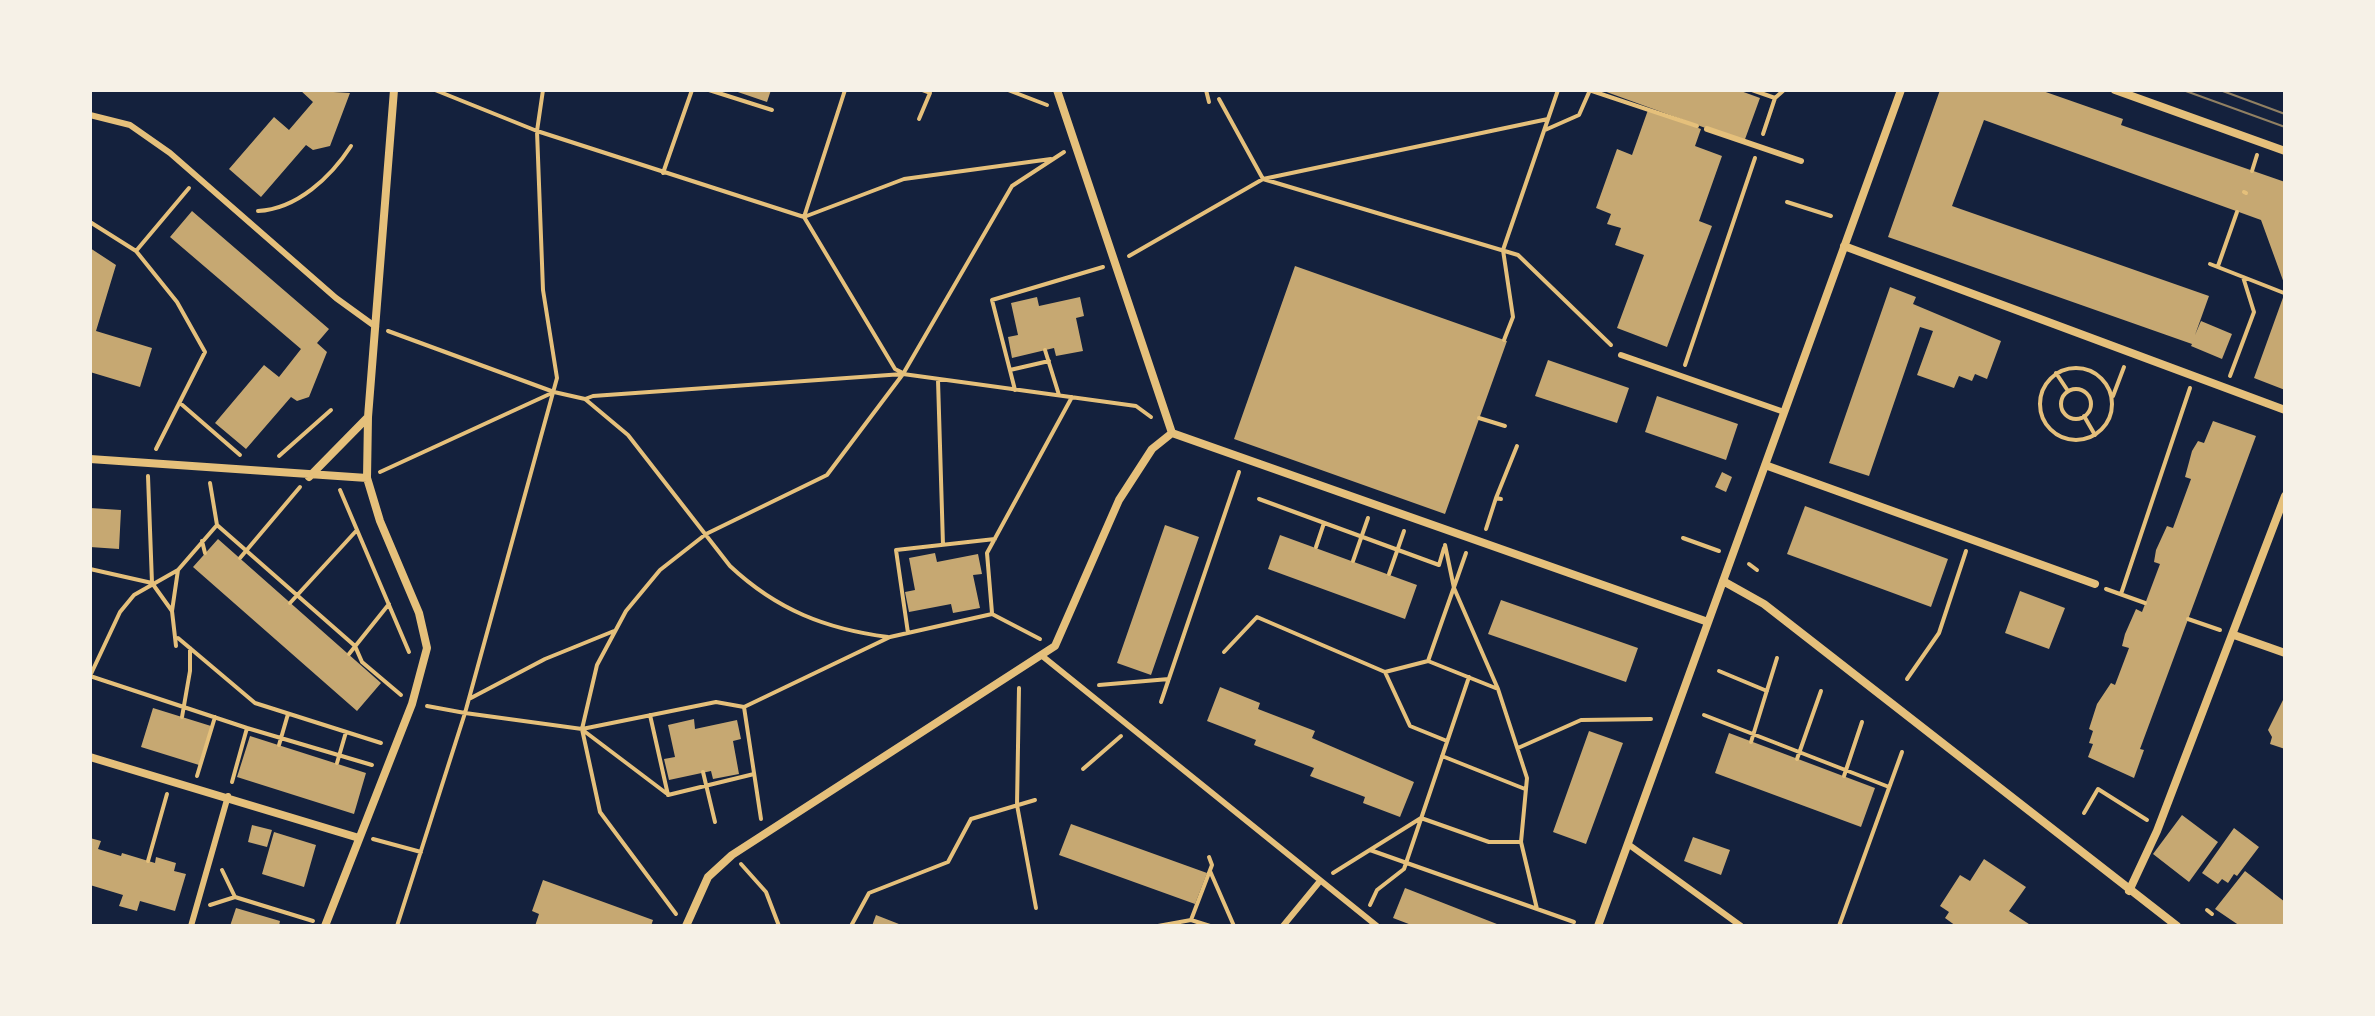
<!DOCTYPE html>
<html>
<head>
<meta charset="utf-8">
<style>
  body { margin:0 }
  #map { position:relative; width:2375px; height:1016px; overflow:hidden; background:#14213d; font-family:Raleway,sans-serif }
  canvas { display:block }
  .frame { position:absolute; inset:0; border:92px solid #f6f1e7; pointer-events:none }
</style>
</head>
<body>
<div id="map">
<canvas width="2375" height="1016"></canvas>
<div class="frame"></div>
</div>
<script>
const context = document.querySelector('canvas').getContext('2d');
context.lineJoin = 'round';
function paint(path, color) {
  context.fillStyle = color;
  context.fill(path, 'evenodd');
}
function trace(path, color, width, dash) {
  context.strokeStyle = color;
  context.lineWidth = width;
  context.lineCap = dash ? 'butt' : 'round';
  context.setLineDash(dash || []);
  context.stroke(path);
}
const building = new Path2D(`
  M 300,90 L 350,93 L 330,146 L 313,150 L 306,145 L 261,197 L 229,169 L 274,117 L 289,130 L 313,102 Z
  M 732,90 L 771,90 L 767,102 Z
  M 1601,90 L 1738,90 L 1760,98 L 1744,142 Z
  M 1940,90 L 2040,90 L 2123,119 L 2121,125 L 2285,182 L 2285,286 L 2261,220 L 1984,120 L 1952,206 L 2209,296 L 2195,335 L 2201,321 L 2232,334 L 2222,359 L 2191,346 L 2192,344 L 1888,237 Z
  M 1648,110 L 1701,129 L 1695,146 L 1722,156 L 1699,221 L 1712,226 L 1667,347 L 1617,328 L 1644,255 L 1615,245 L 1621,228 L 1607,224 L 1611,214 L 1596,208 L 1617,149 L 1632,155 Z
  M 192,211 L 329,329 L 317,343 L 327,352 L 309,397 L 297,401 L 291,397 L 246,449 L 215,423 L 264,365 L 279,377 L 301,349 L 170,237 Z
  M 90,248 L 116,265 L 96,331 L 152,348 L 140,387 L 90,372 Z
  M 1295,266 L 1507,341 L 1445,514 L 1234,439 Z
  M 1890,287 L 1916,297 L 1913,304 L 2001,341 L 1987,379 L 1975,374 L 1972,381 L 1959,376 L 1954,388 L 1917,375 L 1933,331 L 1920,327 L 1869,476 L 1829,463 Z
  M 2285,292 L 2285,390 L 2254,378 Z
  M 1037,297 L 1039,306 L 1080,297 L 1084,316 L 1076,318 L 1083,351 L 1056,356 L 1054,348 L 1012,358 L 1008,337 L 1018,335 L 1011,303 Z
  M 1548,360 L 1629,388 L 1617,423 L 1535,396 Z
  M 1657,396 L 1738,424 L 1726,460 L 1645,432 Z
  M 2213,421 L 2256,436 L 2140,749 L 2144,750 L 2134,778 L 2088,757 L 2093,744 L 2089,743 L 2093,731 L 2089,729 L 2097,704 L 2111,683 L 2115,685 L 2129,648 L 2122,646 L 2125,634 L 2136,609 L 2142,612 L 2160,564 L 2154,562 L 2156,550 L 2167,526 L 2173,528 L 2191,479 L 2185,477 L 2192,451 L 2198,441 L 2204,443 Z
  M 1722,472 L 1732,477 L 1726,492 L 1715,487 Z
  M 1805,506 L 1948,559 L 1931,607 L 1787,554 Z
  M 90,508 L 121,510 L 119,549 L 90,547 Z
  M 1165,525 L 1199,537 L 1151,675 L 1117,663 Z
  M 1280,535 L 1417,585 L 1405,619 L 1268,569 Z
  M 218,539 L 381,683 L 357,711 L 193,567 Z
  M 935,553 L 937,562 L 978,554 L 982,574 L 973,575 L 980,608 L 953,613 L 951,604 L 909,612 L 905,592 L 915,590 L 909,558 Z
  M 2020,591 L 2065,608 L 2049,649 L 2005,633 Z
  M 1501,600 L 1638,648 L 1626,682 L 1488,634 Z
  M 1220,687 L 1260,703 L 1258,709 L 1315,731 L 1312,738 L 1414,782 L 1400,817 L 1363,803 L 1365,797 L 1310,776 L 1314,768 L 1254,745 L 1256,740 L 1207,721 Z
  M 2285,696 L 2285,749 L 2270,744 L 2272,737 L 2268,730 Z
  M 153,708 L 211,726 L 199,765 L 141,747 Z
  M 694,719 L 695,729 L 737,720 L 741,739 L 733,741 L 739,774 L 713,779 L 711,771 L 669,780 L 664,759 L 675,757 L 668,725 Z
  M 1589,731 L 1623,743 L 1586,844 L 1553,832 Z
  M 1729,733 L 1875,788 L 1861,827 L 1715,773 Z
  M 250,736 L 366,773 L 354,814 L 237,777 Z
  M 2182,815 L 2218,842 L 2189,882 L 2153,854 Z
  M 1071,824 L 1207,873 L 1195,904 L 1059,855 Z
  M 252,825 L 272,830 L 267,847 L 248,842 Z
  M 2234,828 L 2259,847 L 2237,876 L 2234,874 L 2228,883 L 2222,879 L 2218,884 L 2202,873 Z
  M 274,832 L 316,845 L 304,887 L 262,874 Z
  M 1693,837 L 1730,850 L 1721,875 L 1684,861 Z
  M 90,838 L 101,841 L 98,849 L 121,856 L 122,853 L 155,863 L 156,857 L 176,863 L 174,871 L 186,874 L 175,911 L 140,901 L 137,911 L 119,906 L 123,895 L 90,885 Z
  M 1984,859 L 2026,887 L 2009,911 L 2032,926 L 1956,926 L 1945,918 L 1949,912 L 1940,906 L 1960,875 L 1970,881 Z
  M 2245,871 L 2285,902 L 2285,926 L 2240,926 L 2215,909 Z
  M 543,880 L 653,920 L 651,926 L 535,926 L 539,914 L 532,911 Z
  M 1405,888 L 1502,926 L 1414,926 L 1393,918 Z
  M 236,908 L 280,921 L 279,926 L 230,926 Z
  M 876,915 L 904,926 L 872,926 Z`);
const path = new Path2D(`
  M 435,90 L 537,131 L 804,217 L 904,179 L 1051,159
  M 543,90 L 537,131 L 543,290 L 557,378 L 465,713 L 582,729 L 716,702 L 744,707 L 890,637 L 992,614 L 1040,639
  M 709,90 L 772,110
  M 845,90 L 804,217 L 895,369 L 901,372
  M 1008,90 L 1047,105
  M 1206,90 L 1209,102
  M 1589,90 L 1697,126
  M 1752,90 L 1775,98 L 1784,90
  M 1219,99 L 1263,179 L 1518,255 L 1611,345
  M 919,119 L 930,93 L 922,90
  M 1545,130 L 1579,115 L 1590,90
  M 1763,134 L 1775,98
  M 2252,171 L 2257,155
  M 663,173 L 692,90
  M 2244,192 L 2246,193
  M 1787,202 L 1831,216
  M 258,211 C 297,209 331,177 351,146
  M 90,222 L 136,251 L 177,302 L 205,352 L 156,449
  M 136,251 L 189,188
  M 1129,256 L 1263,179 L 1548,119
  M 2210,264 L 2284,293
  M 2218,266 L 2237,212
  M 388,331 L 554,392 L 585,399 L 628,435 L 730,566 C 777,610 826,629 888,637
  M 1504,340 L 1513,317 L 1503,250 L 1558,90
  M 1045,350 L 1059,395
  M 1685,365 L 1755,158
  M2040 404a36 36 0 1 1 72 0a36 36 0 1 1-72 0Z
  M 1010,370 L 1049,361
  M 2056,373 L 2068,391
  M 2230,376 L 2254,312 L 2243,277
  M 938,380 L 943,545
  M2061 404a15 15 0 1 1 30 0a15 15 0 1 1-30 0Z
  M 1015,390 L 992,300 L 1103,267
  M 2113,396 L 2124,367
  M 585,399 L 593,396 L 903,374 L 1136,406 L 1151,417
  M 180,403 L 240,455
  M 2084,416 L 2095,435
  M 1479,418 L 1505,426
  M 279,456 L 331,410
  M 380,472 L 554,392
  M 148,476 L 152,583
  M 210,483 L 217,525 L 355,646 L 362,662 L 401,695
  M 340,490 L 409,652
  M 1259,499 L 1439,565 L 1444,548
  M 1501,499 L 1496,498 L 1517,446
  M 1486,529 L 1496,498
  M 1683,538 L 1719,551
  M 202,541 L 205,553
  M 1445,545 L 1454,588 L 1498,689 L 1527,778 L 1521,842 L 1537,909
  M 1316,547 L 1324,523
  M 1466,553 L 1428,661 L 1498,689
  M 240,558 L 300,487
  M 1353,561 L 1368,518
  M 1749,564 L 1757,570
  M 90,569 L 152,583 L 172,611
  M 1389,574 L 1404,531
  M 2106,589 L 2145,603
  M 2121,594 L 2190,388
  M 290,603 L 357,530
  M 992,613 L 987,553 L 1072,397
  M 2188,619 L 2220,630
  M 908,633 L 896,550 L 995,539
  M 178,638 L 255,703 L 381,743
  M 176,646 L 172,611 L 178,570
  M 1224,652 L 1257,617 L 1385,672 L 1410,726 L 1447,741
  M 349,654 L 389,604
  M 1719,671 L 1767,691
  M 1385,672 L 1428,661
  M 90,676 L 120,612 L 134,595 L 178,570 L 217,525
  M 90,676 L 247,728
  M 1907,679 L 1939,633 L 1966,551
  M 1099,685 L 1169,679
  M 1019,688 L 1017,805 L 1036,908
  M 469,699 L 545,659 L 614,631
  M 1161,702 L 1239,472
  M 744,707 L 761,819
  M 650,715 L 668,795 L 754,774
  M 1704,715 L 1889,787
  M 182,717 L 190,671 L 190,648
  M 584,731 L 666,793
  M 1751,742 L 1777,658
  M 279,745 L 288,714
  M 1518,748 L 1581,720 L 1651,719
  M 1442,756 L 1525,789
  M 1797,759 L 1821,691
  M 337,763 L 346,732
  M 1083,769 L 1121,736
  M 703,772 L 715,822
  M 197,776 L 215,717
  M 1844,776 L 1862,722
  M 232,782 L 247,728 L 372,765
  M 2084,813 L 2098,789 L 2147,820
  M 373,839 L 421,852
  M 1370,850 L 1574,922
  M 148,861 L 167,794
  M 741,864 L 766,892 L 779,926
  M 222,870 L 235,897
  M 1210,871 L 1234,926
  M 1333,873 L 1421,818 L 1489,842 L 1520,842
  M 210,905 L 235,897 L 313,921
  M 1370,905 L 1377,890 L 1404,869 L 1469,677
  M 2207,910 L 2212,914
  M 676,914 L 600,812 L 582,729 L 597,665 L 626,611 L 660,570 L 706,534 L 827,475 L 903,374 L 1012,186 L 1064,152
  M 1191,920 L 1212,865 L 1209,857
  M 397,926 L 465,713 L 427,706
  M 851,926 L 869,893 L 948,862 L 971,819 L 1035,800
  M 1158,926 L 1191,920 L 1210,926
  M 1839,926 L 1902,752`);
const service = new Path2D(`
  M 90,115 L 130,125 L 170,153 L 336,298 L 376,327
  M 1707,129 L 1801,161
  M 1621,355 L 1784,412
  M 1041,655 L 1377,926
  M 1628,844 L 1741,926
  M 191,926 L 228,796
  M 1283,926 L 1320,881`);
const minor = new Path2D(`
  M 1057,90 L 1172,433
  M 2115,90 L 2285,151
  M 1844,246 L 2285,410
  M 1172,433 L 1708,622
  M 90,459 L 367,478
  M 1765,465 L 2095,584
  M 309,477 L 367,418
  M 1723,581 L 1764,604 L 2177,926
  M 2234,635 L 2285,653
  M 90,757 L 359,838
  M 2129,891 L 2157,831 L 2285,496
  M 325,926 L 412,704 L 427,648 L 419,613 L 380,521 L 367,478 L 368,417 L 394,90
  M 686,926 L 708,877 L 732,855 L 1055,646 L 1119,500 L 1152,449 L 1172,433
  M 1598,926 L 1901,90`);
const tram = new Path2D(`
  M 2183,90 L 2285,127
  M 2220,90 L 2285,114`);
paint(building, '#c6a872');
trace(path, '#e5c07b', 4);
trace(service, '#e5c07b', 6);
trace(minor, '#e5c07b', 8);
trace(tram, '#918062', 2);
</script>
</body>
</html>
